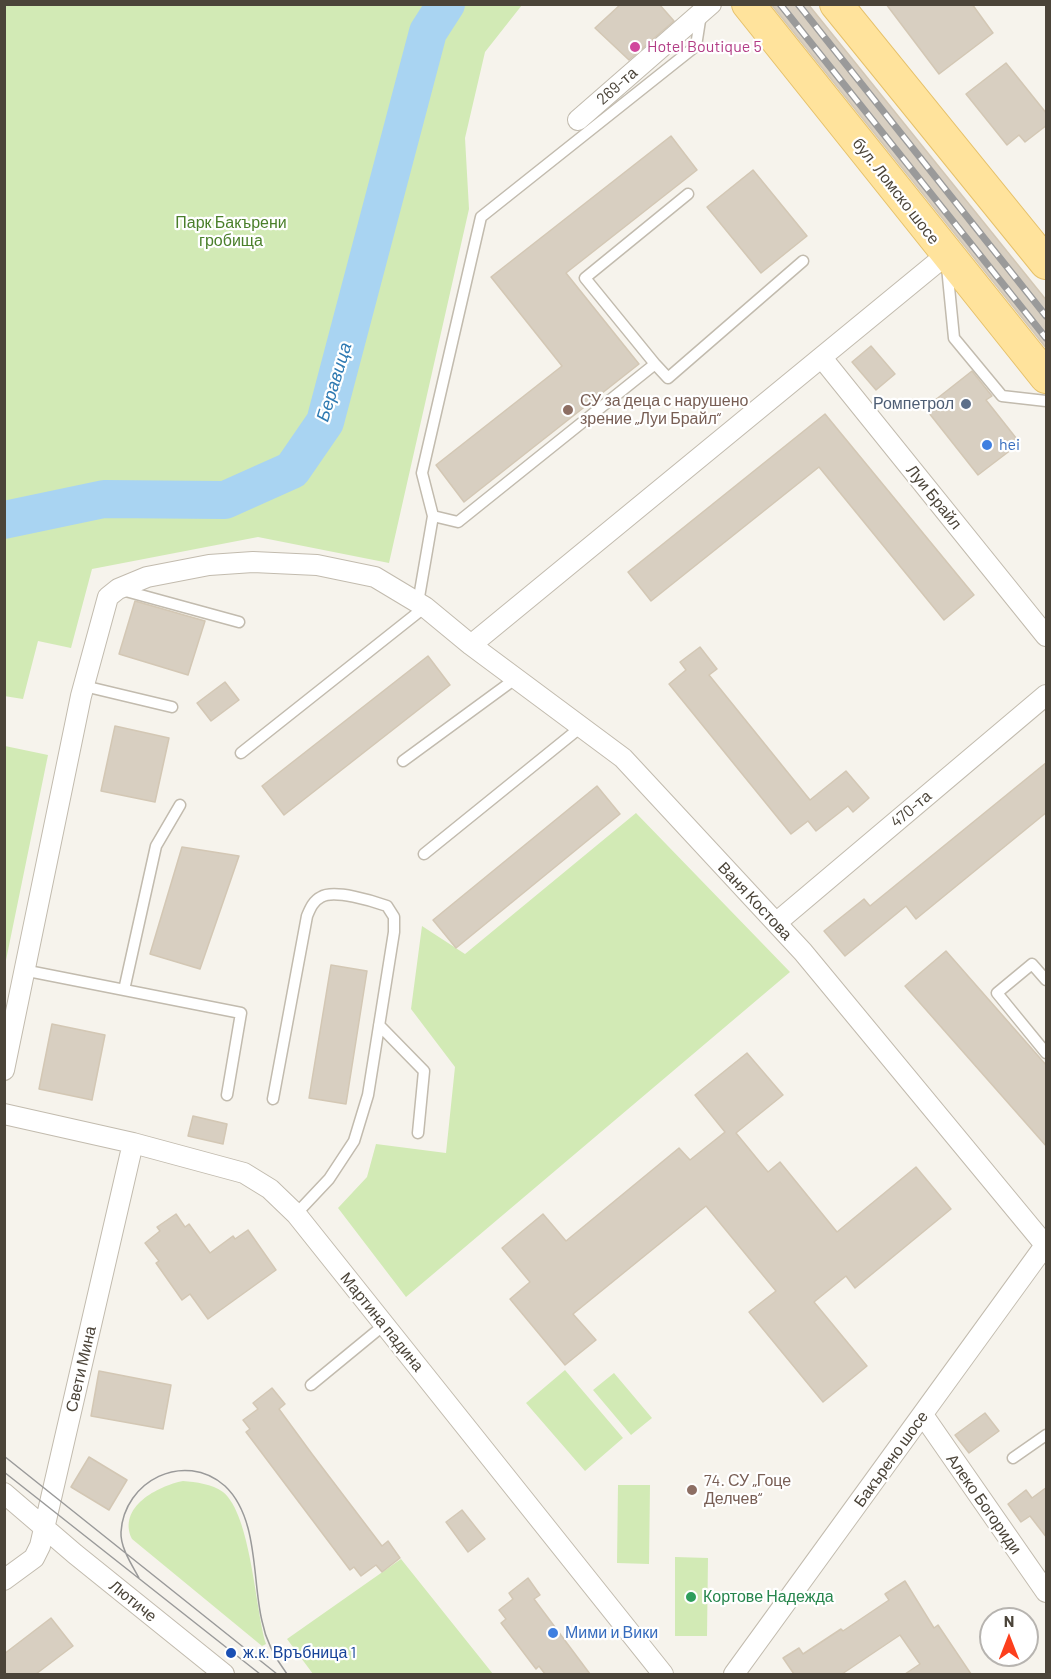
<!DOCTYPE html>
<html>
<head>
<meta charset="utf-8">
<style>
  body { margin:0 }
  #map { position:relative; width:1051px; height:1679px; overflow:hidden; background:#f6f3ec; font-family:Barlow,sans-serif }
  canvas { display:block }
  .frame { position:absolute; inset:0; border:6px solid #4b4439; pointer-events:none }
  .north { position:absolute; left:979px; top:1607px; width:60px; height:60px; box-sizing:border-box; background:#fff; border:2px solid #b7b4b0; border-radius:50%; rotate:0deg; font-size:16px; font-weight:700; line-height:24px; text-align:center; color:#4b4439 }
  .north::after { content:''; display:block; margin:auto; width:21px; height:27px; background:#fc3f1d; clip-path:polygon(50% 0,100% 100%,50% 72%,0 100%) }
</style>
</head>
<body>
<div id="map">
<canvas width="1051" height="1679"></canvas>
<div class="frame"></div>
<div class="north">N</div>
</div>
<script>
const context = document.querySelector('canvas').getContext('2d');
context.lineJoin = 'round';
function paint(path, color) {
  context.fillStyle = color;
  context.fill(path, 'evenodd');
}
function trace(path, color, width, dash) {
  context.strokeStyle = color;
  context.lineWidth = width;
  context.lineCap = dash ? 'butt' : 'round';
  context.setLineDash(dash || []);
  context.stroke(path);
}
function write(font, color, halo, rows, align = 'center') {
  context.font = font + ' Barlow,sans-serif';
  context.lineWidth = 4.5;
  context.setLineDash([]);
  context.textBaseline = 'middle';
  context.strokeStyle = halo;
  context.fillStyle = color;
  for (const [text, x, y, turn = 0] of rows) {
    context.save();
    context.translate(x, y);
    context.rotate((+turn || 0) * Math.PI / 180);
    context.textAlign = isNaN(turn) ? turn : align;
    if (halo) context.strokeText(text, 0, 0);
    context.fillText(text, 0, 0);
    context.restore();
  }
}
const green = new Path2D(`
  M 4,5 L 522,5 L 485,52 L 465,138 L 469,209 L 389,563 L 258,537 L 92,569 L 71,648 L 38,641 L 23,699 L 4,696 Z
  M 5,746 L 48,755 L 5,965 L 4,746 Z
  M 636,813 L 790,972 L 406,1297 L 338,1208 L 367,1177 L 376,1144 L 446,1153 L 455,1067 L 411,1009 L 422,926 L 465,954 Z
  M 565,1370 L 623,1438 L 585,1471 L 526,1403 Z
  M 614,1373 L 652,1418 L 631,1435 L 593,1390 Z
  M 183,1481 C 196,1482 212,1484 223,1492 C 251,1515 255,1607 266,1644 L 262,1646 L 132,1539 C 117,1507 158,1486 183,1481 Z
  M 618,1485 L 650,1485 L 649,1564 L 617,1563 Z
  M 675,1557 L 708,1558 L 707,1636 L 675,1636 Z
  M 401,1559 L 493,1674 L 313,1674 L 287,1639 Z`);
const river = new Path2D(`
  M 4,520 L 104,499 L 225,500 L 292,470 L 325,422 L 428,32 L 446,4`);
const building = new Path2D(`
  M 621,4 L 659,4 L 674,21 L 629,60 L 595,28 Z
  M 771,4 L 808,4 L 1047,301 L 1047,349 Z
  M 886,4 L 972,4 L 993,33 L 939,74 Z
  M 1006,63 L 1047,114 L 1047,125 L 1025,142 L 1019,135 L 1007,145 L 966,94 Z
  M 671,136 L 697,170 L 566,273 L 639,364 L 464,502 L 436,465 L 562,366 L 491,277 Z
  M 753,170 L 807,236 L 761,273 L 707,207 Z
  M 871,346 L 895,374 L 876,390 L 852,362 Z
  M 972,371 L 992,396 L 986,400 L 1020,443 L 978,475 L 925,408 Z
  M 825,414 L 974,595 L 944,620 L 819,467 L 651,601 L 628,572 Z
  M 135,601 L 205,621 L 188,675 L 119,654 Z
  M 700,647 L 717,669 L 709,675 L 810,800 L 846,771 L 869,798 L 853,812 L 848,806 L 816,831 L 808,821 L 791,834 L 669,684 L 686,670 L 680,662 Z
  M 428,656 L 450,685 L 284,815 L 262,786 Z
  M 225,682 L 239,700 L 211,721 L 197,703 Z
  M 115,726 L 169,738 L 155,802 L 101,791 Z
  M 1047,762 L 1047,812 L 916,919 L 906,906 L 845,956 L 824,931 L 864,899 L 870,906 Z
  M 597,786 L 620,814 L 456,948 L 433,920 Z
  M 182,847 L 239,856 L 200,969 L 150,954 Z
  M 946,951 L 1047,1066 L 1047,1147 L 905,986 Z
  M 331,965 L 367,971 L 346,1104 L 309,1098 Z
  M 52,1024 L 105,1035 L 92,1100 L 39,1089 Z
  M 747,1053 L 783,1095 L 736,1133 L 768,1172 L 780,1162 L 837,1232 L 916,1167 L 951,1209 L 855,1288 L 846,1276 L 814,1302 L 867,1366 L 823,1402 L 749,1312 L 776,1291 L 706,1206 L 573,1314 L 596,1340 L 565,1365 L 510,1299 L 530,1282 L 502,1248 L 543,1214 L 566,1241 L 679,1148 L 690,1160 L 725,1132 L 695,1095 Z
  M 193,1116 L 227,1124 L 223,1144 L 188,1136 Z
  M 176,1214 L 185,1227 L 189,1224 L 210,1253 L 233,1236 L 235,1239 L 248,1230 L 276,1270 L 208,1319 L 190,1294 L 182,1300 L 156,1263 L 159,1261 L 145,1243 L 160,1231 L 157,1227 Z
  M 99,1371 L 171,1385 L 163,1429 L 91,1416 Z
  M 272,1388 L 285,1404 L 279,1409 L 312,1454 L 382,1546 L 388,1541 L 400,1558 L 382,1572 L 376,1565 L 361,1576 L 354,1567 L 350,1570 L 246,1432 L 250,1429 L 243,1420 L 258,1409 L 253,1403 Z
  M 985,1413 L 999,1431 L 969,1453 L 955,1435 Z
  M 89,1457 L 127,1480 L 109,1510 L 71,1487 Z
  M 1047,1487 L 1047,1538 L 1030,1516 L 1021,1522 L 1008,1504 L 1026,1490 L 1032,1498 Z
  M 462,1510 L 485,1539 L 468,1552 L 446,1522 Z
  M 528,1578 L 540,1595 L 534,1599 L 590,1674 L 545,1674 L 539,1666 L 536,1669 L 501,1623 L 506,1619 L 499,1610 L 513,1599 L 509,1593 Z
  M 905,1581 L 934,1628 L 938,1625 L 971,1674 L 905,1674 L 920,1664 L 900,1635 L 842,1674 L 794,1674 L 783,1658 L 799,1648 L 803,1654 L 841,1629 L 843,1631 L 889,1600 L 885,1594 Z
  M 51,1618 L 73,1646 L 36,1674 L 4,1674 L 4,1654 Z`);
const service = new Path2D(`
  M 947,267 L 954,338 L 1002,396 L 1046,401
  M 655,364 L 668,378 L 803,261
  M 433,516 L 458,522 L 655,364 L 585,278 L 688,194
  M 122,590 L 239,622
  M 418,603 L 433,516 L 422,473 L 481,217 L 696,46 L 701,14
  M 84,686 L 172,707
  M 241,753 L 425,607
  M 403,761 L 515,679
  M 424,854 L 581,727
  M 23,970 L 241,1013 L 227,1095
  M 1046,980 L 1032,964 L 997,993 L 1046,1053
  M 124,990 L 156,846 L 180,805
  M 379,1025 L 424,1071 L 418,1133
  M 273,1099 L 307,916 C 310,909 313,901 321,897 C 334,889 373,901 387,906 L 394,917 L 394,932 L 368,1095 L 354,1141 L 329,1179 L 296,1214
  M 311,1385 L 384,1325
  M 1013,1458 L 1046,1435`);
const minor = new Path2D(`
  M 578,120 L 711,4
  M 822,358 L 1046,636
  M 471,645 L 946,255
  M 776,923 L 1046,695
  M 4,1070 L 81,696 L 108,597 L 118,589 L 147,577 L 209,565 L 253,562 L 317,565 L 375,577 L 425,607 L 471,645 L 623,758 L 803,952 L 1046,1246
  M 4,1114 L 133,1143 L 244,1173 L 270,1189 L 296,1214 L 663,1674
  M 923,1415 L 1046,1592
  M 4,1493 L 75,1554 L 224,1674
  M 4,1580 L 34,1558 L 40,1546 L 133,1143
  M 734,1674 L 1046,1244`);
const primary = new Path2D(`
  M 748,4 L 1046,377
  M 836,4 L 1046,263`);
const tram = new Path2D(`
  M 4,1456 L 277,1674
  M 4,1472 L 260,1674
  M 139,1578 C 132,1565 120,1547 121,1532 C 124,1481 184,1450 225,1486 C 259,1518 252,1580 262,1621 C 266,1642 275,1658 287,1674`);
const rail = new Path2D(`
  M 780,4 L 1046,338
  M 798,4 L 1046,316`);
const markers = [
  [635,47,6,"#d1479c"],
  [966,404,6,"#5c6f8a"],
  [568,410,6,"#8d6e63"],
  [987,445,6,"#3f7fe0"],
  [692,1490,6,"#8d6e63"],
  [691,1597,6,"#2e9e5b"],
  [553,1633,6,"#3f7fe0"],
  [231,1653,6,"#1a4fb4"]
];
const hotelNames = [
  ["Hotel Boutique 5",647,47]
];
const streetNames = [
  ["269-та",617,86,-41],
  ["бул. Ломско шосе",896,191,52],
  ["Луи Брайл",934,497,51],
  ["470-та",911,809,-40],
  ["Ваня Костова",755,901,47],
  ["Мартина падина",382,1322,51],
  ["Свети Мина",81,1369,-77],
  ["Бакърено шосе",891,1459,-54],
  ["Алеко Богориди",984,1504,55],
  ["Лютиче",133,1601,39]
];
const parkNames = [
  ["Парк Бакърени",231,223],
  ["гробища",231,241]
];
const educationNames = [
  ["СУ за деца с нарушено",580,401],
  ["зрение „Луи Брайл“",580,419],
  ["74. СУ „Гоце",704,1481],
  ["Делчев“",704,1499]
];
const serviceNames = [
  ["Ромпетрол",954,404]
];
const shopNames = [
  ["hei",999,445],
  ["Мими и Вики",565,1633]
];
const leisureNames = [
  ["Кортове Надежда",703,1597]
];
const transitNames = [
  ["ж.к. Връбница 1",243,1653]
];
const waterNames = [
  ["Беравица",334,382,-73]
];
paint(green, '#d2eab5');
trace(river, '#a9d4f2', 38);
paint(building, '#d8cfc1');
trace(building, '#d3c7b4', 1.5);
trace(service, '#c2bbae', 13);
trace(minor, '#c2bbae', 22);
trace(primary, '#e6c16a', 34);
trace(service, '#fff', 10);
trace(minor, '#fff', 20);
trace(primary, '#ffe39c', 32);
trace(tram, '#9a9a9a', 1.5);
trace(rail, '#9a9a9a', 7);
trace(rail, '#fff', 4.5, [14]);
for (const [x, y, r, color] of markers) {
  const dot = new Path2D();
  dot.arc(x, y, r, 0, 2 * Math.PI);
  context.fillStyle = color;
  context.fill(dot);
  trace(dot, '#fff', 2);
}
write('16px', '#b23c85', '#fff', hotelNames, 'left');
write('16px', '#4b4439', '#fff', streetNames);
write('16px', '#4a7f2a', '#fff', parkNames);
write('16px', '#785e54', '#fff', educationNames, 'left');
write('16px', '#4e5e75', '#fff', serviceNames, 'right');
write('16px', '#366cbe', '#fff', shopNames, 'left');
write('16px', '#27864d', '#fff', leisureNames, 'left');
write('16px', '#164399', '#fff', transitNames, 'left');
write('italic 18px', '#2e7ab2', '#fff', waterNames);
</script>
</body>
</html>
